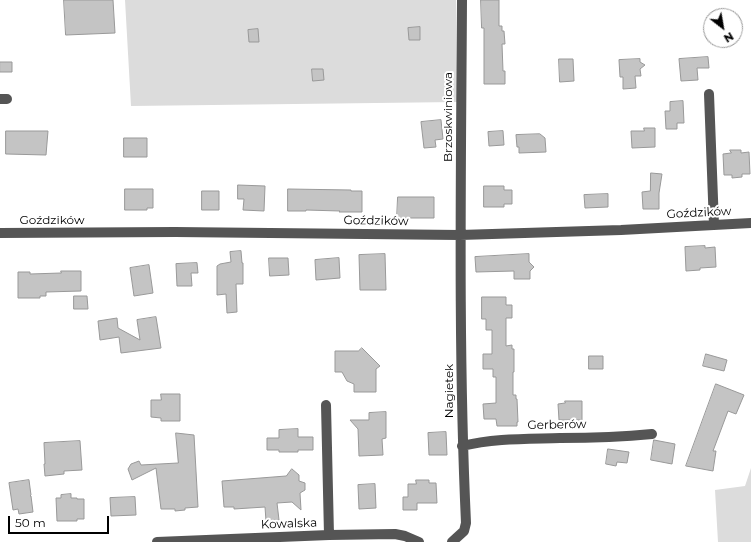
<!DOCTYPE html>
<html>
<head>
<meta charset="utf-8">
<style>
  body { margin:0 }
  #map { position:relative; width:751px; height:542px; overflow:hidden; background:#fff; font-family:Montserrat,sans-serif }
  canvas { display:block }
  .north { position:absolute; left:703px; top:8px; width:40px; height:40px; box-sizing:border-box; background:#fff; border:1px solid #999; border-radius:50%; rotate:149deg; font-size:11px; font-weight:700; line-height:16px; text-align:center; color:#000 }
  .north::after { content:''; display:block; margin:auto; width:14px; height:18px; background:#000; clip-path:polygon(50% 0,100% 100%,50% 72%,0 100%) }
  .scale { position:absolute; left:8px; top:516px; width:101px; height:18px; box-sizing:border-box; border:2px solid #000; border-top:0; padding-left:5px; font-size:12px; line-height:14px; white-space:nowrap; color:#000; -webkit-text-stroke:3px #fff; paint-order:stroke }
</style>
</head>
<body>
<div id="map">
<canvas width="751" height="542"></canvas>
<div class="north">N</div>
<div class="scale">50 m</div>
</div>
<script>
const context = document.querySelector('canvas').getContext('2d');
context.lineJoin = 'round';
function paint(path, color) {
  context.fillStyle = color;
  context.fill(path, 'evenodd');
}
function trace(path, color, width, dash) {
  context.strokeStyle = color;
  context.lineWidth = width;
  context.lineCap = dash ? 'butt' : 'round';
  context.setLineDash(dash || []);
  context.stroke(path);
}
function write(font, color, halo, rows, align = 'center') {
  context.font = font + ' Montserrat,sans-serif';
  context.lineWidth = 4;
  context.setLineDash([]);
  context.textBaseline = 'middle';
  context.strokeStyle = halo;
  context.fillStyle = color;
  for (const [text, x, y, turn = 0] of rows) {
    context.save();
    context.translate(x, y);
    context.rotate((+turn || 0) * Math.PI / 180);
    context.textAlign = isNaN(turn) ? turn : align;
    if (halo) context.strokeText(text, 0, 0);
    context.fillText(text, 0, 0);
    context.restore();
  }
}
const green = new Path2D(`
  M 125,0 L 456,0 L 457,102 L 131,106 Z
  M 751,468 L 751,542 L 718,542 L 715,490 L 745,486 Z`);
const building = new Path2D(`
  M 64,0 L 113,0 L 115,33 L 66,35 Z
  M 481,0 L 499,0 L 499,26 L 502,26 L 502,31 L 504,31 L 505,44 L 502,44 L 503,71 L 505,71 L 505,84 L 484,84 L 484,28 L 482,28 Z
  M 420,27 L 420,40 L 409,40 L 408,28 Z
  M 258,29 L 259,42 L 249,42 L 248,30 Z
  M 708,57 L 709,68 L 697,68 L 698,80 L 681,81 L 679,59 Z
  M 559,59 L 573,59 L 574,81 L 560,82 Z
  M 640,59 L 640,62 L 645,65 L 640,69 L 641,76 L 635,76 L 636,88 L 623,89 L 623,77 L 620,77 L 619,60 Z
  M 0,62 L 12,62 L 12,72 L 0,72 Z
  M 312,69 L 323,69 L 324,80 L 313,81 Z
  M 683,101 L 684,123 L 677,123 L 677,129 L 666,129 L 665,111 L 670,111 L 670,102 Z
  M 441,120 L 443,139 L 435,140 L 436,147 L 424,148 L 421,122 Z
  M 644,128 L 655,128 L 655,147 L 632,148 L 631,131 L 644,131 Z
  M 6,131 L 48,131 L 46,155 L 6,154 Z
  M 503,131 L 504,145 L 489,146 L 488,132 Z
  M 540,134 L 545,138 L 546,152 L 519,153 L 519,147 L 517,147 L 516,135 Z
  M 124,138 L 147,138 L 147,157 L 124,157 Z
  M 730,150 L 741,150 L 741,153 L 749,152 L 750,174 L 742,174 L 742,177 L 732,178 L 732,175 L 724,175 L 723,154 L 731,153 Z
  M 651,173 L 662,174 L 659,193 L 659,209 L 643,209 L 642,192 L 650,191 Z
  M 238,185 L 265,186 L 264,211 L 243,210 L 244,199 L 238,199 Z
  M 484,186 L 504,186 L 504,190 L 512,190 L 512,204 L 504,204 L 504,207 L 484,207 Z
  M 125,189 L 153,189 L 153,208 L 147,208 L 147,210 L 125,210 Z
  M 288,189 L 351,190 L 351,191 L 362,191 L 362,212 L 339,212 L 340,211 L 306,210 L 306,211 L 288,211 Z
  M 202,191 L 219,191 L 219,210 L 202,210 Z
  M 608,194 L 608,207 L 585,208 L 584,195 Z
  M 398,197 L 434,197 L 434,218 L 397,218 Z
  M 705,246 L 705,248 L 715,247 L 716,267 L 700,268 L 700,270 L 686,271 L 685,247 Z
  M 241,251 L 242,263 L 243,263 L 243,284 L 236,284 L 237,312 L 227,313 L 226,294 L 217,295 L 217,266 L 220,264 L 231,262 L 230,252 Z
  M 385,254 L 386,290 L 360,290 L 359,255 Z
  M 529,254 L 529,262 L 534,267 L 530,271 L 530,279 L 514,279 L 514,271 L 476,272 L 475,257 Z
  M 269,258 L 288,258 L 289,275 L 270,276 Z
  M 339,258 L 340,278 L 316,280 L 315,260 Z
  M 197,263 L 198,273 L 191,273 L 192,286 L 177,286 L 176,264 Z
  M 149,265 L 153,293 L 134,296 L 130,268 Z
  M 61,271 L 81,271 L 81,291 L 46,292 L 46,296 L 40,296 L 40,298 L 18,298 L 18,272 L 30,272 L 30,274 L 61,273 Z
  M 74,296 L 87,296 L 88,309 L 74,309 Z
  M 482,297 L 506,297 L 506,305 L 512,305 L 512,318 L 506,318 L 506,346 L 512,345 L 512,349 L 514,349 L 514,372 L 513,372 L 513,395 L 516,395 L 516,399 L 517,399 L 518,422 L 517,422 L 517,426 L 497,426 L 496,419 L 484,419 L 483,404 L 496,403 L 496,377 L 493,377 L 493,369 L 483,369 L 483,354 L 492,354 L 492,330 L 486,330 L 486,319 L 482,319 Z
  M 156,317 L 161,348 L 121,353 L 119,337 L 100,340 L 98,321 L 117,318 L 118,328 L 140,340 L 137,320 Z
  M 362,348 L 380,366 L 376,369 L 376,392 L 354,392 L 354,384 L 347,381 L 342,372 L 335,372 L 335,351 L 358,351 Z
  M 706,354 L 727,360 L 724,371 L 703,366 Z
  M 589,356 L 603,356 L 603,369 L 589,369 Z
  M 716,384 L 744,395 L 736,414 L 728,411 L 713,451 L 716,451 L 713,471 L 686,466 Z
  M 161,394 L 180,394 L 180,421 L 161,421 L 161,418 L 151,417 L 151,400 L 161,400 Z
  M 565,401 L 582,401 L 582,420 L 559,420 L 558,404 L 565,403 Z
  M 386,412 L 386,438 L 382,439 L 383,455 L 359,456 L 358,429 L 350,420 L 369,420 L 369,413 Z
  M 298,429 L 298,437 L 313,437 L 313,450 L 298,450 L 298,452 L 279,452 L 279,450 L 267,450 L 267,438 L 279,438 L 279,430 Z
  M 446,432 L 447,455 L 429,455 L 428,433 Z
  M 176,433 L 194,435 L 198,507 L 185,508 L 185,510 L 175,511 L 175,509 L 161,509 L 156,468 L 132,480 L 128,469 L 131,464 L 139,461 L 141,465 L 178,463 Z
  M 654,440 L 675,444 L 672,464 L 651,460 Z
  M 80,441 L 82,470 L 64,471 L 64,474 L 45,476 L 44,464 L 45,464 L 44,443 Z
  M 608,449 L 629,452 L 627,463 L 617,462 L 616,466 L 606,464 Z
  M 292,469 L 299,475 L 299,481 L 305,483 L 305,490 L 300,493 L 301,510 L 292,502 L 277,503 L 279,520 L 266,521 L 265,507 L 234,509 L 234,507 L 224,507 L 222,481 L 286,476 Z
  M 29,480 L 31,495 L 30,496 L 31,496 L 33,512 L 19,514 L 18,509 L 13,510 L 9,483 Z
  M 416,480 L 429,480 L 429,483 L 436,483 L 437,503 L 417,503 L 417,510 L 403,510 L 403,497 L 408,497 L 408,484 L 416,484 Z
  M 375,484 L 376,508 L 359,509 L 358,485 Z
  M 71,494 L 71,498 L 77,498 L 77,499 L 84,499 L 84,519 L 77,519 L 77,521 L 57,521 L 56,498 L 61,498 L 61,495 Z
  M 135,497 L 136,515 L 111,516 L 110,498 Z`);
const minor = new Path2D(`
  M 709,94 L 714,225
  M 0,99 L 7,99
  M 0,233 L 175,232 L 460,235 L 621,230 L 751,223
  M 326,405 L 329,535
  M 462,446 C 494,438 527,439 560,438 C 591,438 622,437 652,434
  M 157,542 L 329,535 L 395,534 L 405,536 L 419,542
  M 452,542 L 464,531 L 466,523 C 458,349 461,174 462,0`);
const streetNames = [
  ["Brzoskwiniowa",448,117,-90],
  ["Goździków",699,213,-3],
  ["Goździków",52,220],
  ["Goździków",376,221,1],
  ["Nagietek",449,391,-90],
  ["Gerberów",557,425,-1],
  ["Kowalska",289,524,-2]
];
paint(green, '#dcdcdc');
paint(building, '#c4c4c4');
trace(building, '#999', 1);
trace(minor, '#555', 10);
write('12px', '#000', '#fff', streetNames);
</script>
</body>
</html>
